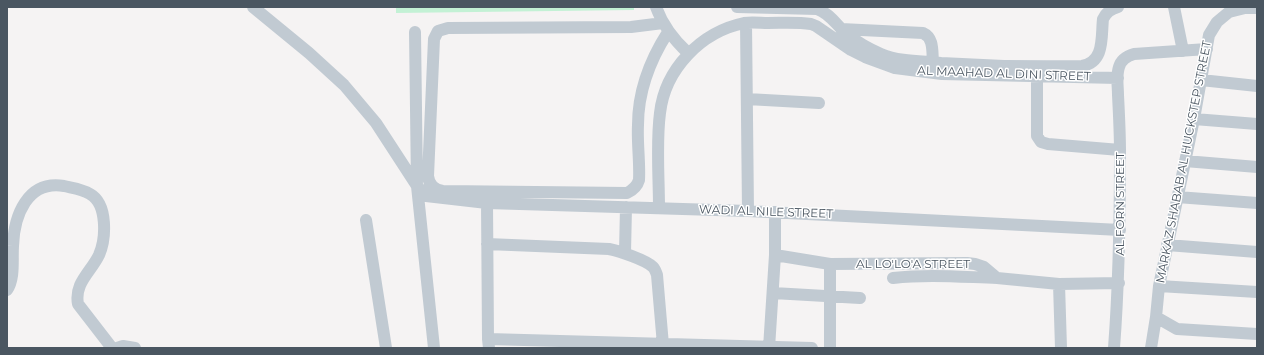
<!DOCTYPE html>
<html>
<head>
<meta charset="utf-8">
<style>
  body { margin:0 }
  #map { position:relative; width:1264px; height:355px; overflow:hidden; background:#f5f3f3; font-family:Montserrat,sans-serif }
  canvas { display:block }
  .frame { position:absolute; inset:0; border:8px solid #4a5661; pointer-events:none }
</style>
</head>
<body>
<div id="map">
<canvas width="1264" height="355"></canvas>
<div class="frame"></div>
</div>
<script>
const context = document.querySelector('canvas').getContext('2d');
context.lineJoin = 'round';
function paint(path, color) {
  context.fillStyle = color;
  context.fill(path, 'evenodd');
}
function trace(path, color, width, dash) {
  context.strokeStyle = color;
  context.lineWidth = width;
  context.lineCap = dash ? 'butt' : 'round';
  context.setLineDash(dash || []);
  context.stroke(path);
}
function write(font, color, halo, rows, align = 'center') {
  context.font = font + ' Montserrat,sans-serif';
  context.lineWidth = 3;
  context.setLineDash([]);
  context.textBaseline = 'middle';
  context.strokeStyle = halo;
  context.fillStyle = color;
  for (const [text, x, y, turn = 0] of rows) {
    context.save();
    context.translate(x, y);
    context.rotate((+turn || 0) * Math.PI / 180);
    context.textAlign = isNaN(turn) ? turn : align;
    if (halo) context.strokeText(text, 0, 0);
    context.fillText(text, 0, 0);
    context.restore();
  }
}
const green = new Path2D(`
  M 396,7 L 634,7 L 634,10 L 396,13 Z`);
const minor = new Path2D(`
  M 253,7 L 309,53 L 344,85 L 376,123 L 417,186 L 434,348
  M 656,7 C 663,26 674,40 688,53
  M 737,7 L 817,9 C 830,13 837,26 847,34 C 857,42 869,49 881,54 C 900,62 922,61 941,63 C 988,66 1035,67 1082,66 C 1105,62 1101,37 1103,19 C 1106,12 1111,9 1118,7
  M 1174,7 L 1183,51
  M 663,23 L 631,27 L 448,28 L 438,31 L 434,39 L 428,176 C 429,185 434,190 443,191 L 627,193 C 633,190 637,187 639,180 C 640,162 637,143 638,125 C 638,90 650,60 668,32
  M 746,23 L 748,211
  M 841,29 L 923,33 C 934,38 932,51 933,62
  M 415,32 L 417,186 L 426,196 L 487,203 L 748,211 L 1120,230
  M 1037,76 L 1037,136 L 1041,142 L 1048,144 L 1120,150
  M 1201,80 L 1257,86
  M 747,99 L 819,103
  M 1194,119 L 1257,124
  M 1185,161 L 1257,167
  M 1177,197 L 1257,203
  M 487,203 L 488,339 L 489,348
  M 659,208 C 659,177 656,143 660,113 C 665,69 701,32 744,23 C 752,22 761,23 768,23 C 783,23 797,22 811,24 L 816,26 L 851,50 L 865,57 L 895,68 L 942,74 L 1118,78
  M 366,220 L 386,348
  M 487,244 L 609,249 C 619,251 646,260 653,267 C 655,269 656,272 657,275 L 663,345
  M 1167,245 L 1257,252
  M 625,253 L 626,207
  M 775,255 L 830,264 L 967,263 L 975,264 L 984,267 L 997,278 L 1059,284 L 1119,283
  M 893,278 C 928,274 962,277 997,278
  M 1059,284 L 1061,348
  M 1159,286 L 1257,292
  M 7,290 C 15,278 12,260 13,246 C 14,216 27,180 64,186 C 72,188 82,189 90,194 C 108,204 106,239 99,255 C 91,272 74,283 78,304 L 112,348
  M 773,293 L 860,298
  M 1156,317 L 1177,329 L 1257,334
  M 488,339 L 812,348
  M 117,348 L 123,346 L 135,348
  M 769,348 L 775,255 L 775,212
  M 830,348 L 830,264
  M 1114,348 C 1119,283 1120,218 1120,153 C 1120,133 1119,114 1118,95 C 1118,86 1116,76 1119,67 C 1121,60 1127,56 1134,54 L 1207,49
  M 1151,348 L 1156,317 L 1159,286 L 1194,119 L 1209,35 L 1217,22 L 1229,12 L 1245,8 L 1257,8`);
const streetNames = [
  ["AL MAAHAD AL DINI STREET",1004,74,2],
  ["MARKAZ SHABAB AL HUCKSTEP STREET",1184,162,-79],
  ["AL FORN STREET",1120,204,-90],
  ["WADI AL NILE STREET",766,212,2],
  ["AL LO'LO'A STREET",913,264]
];
paint(green, '#c3f1d5');
trace(minor, '#c1cad2', 12);
write('12px', '#4a5661', '#fff', streetNames);
</script>
</body>
</html>
